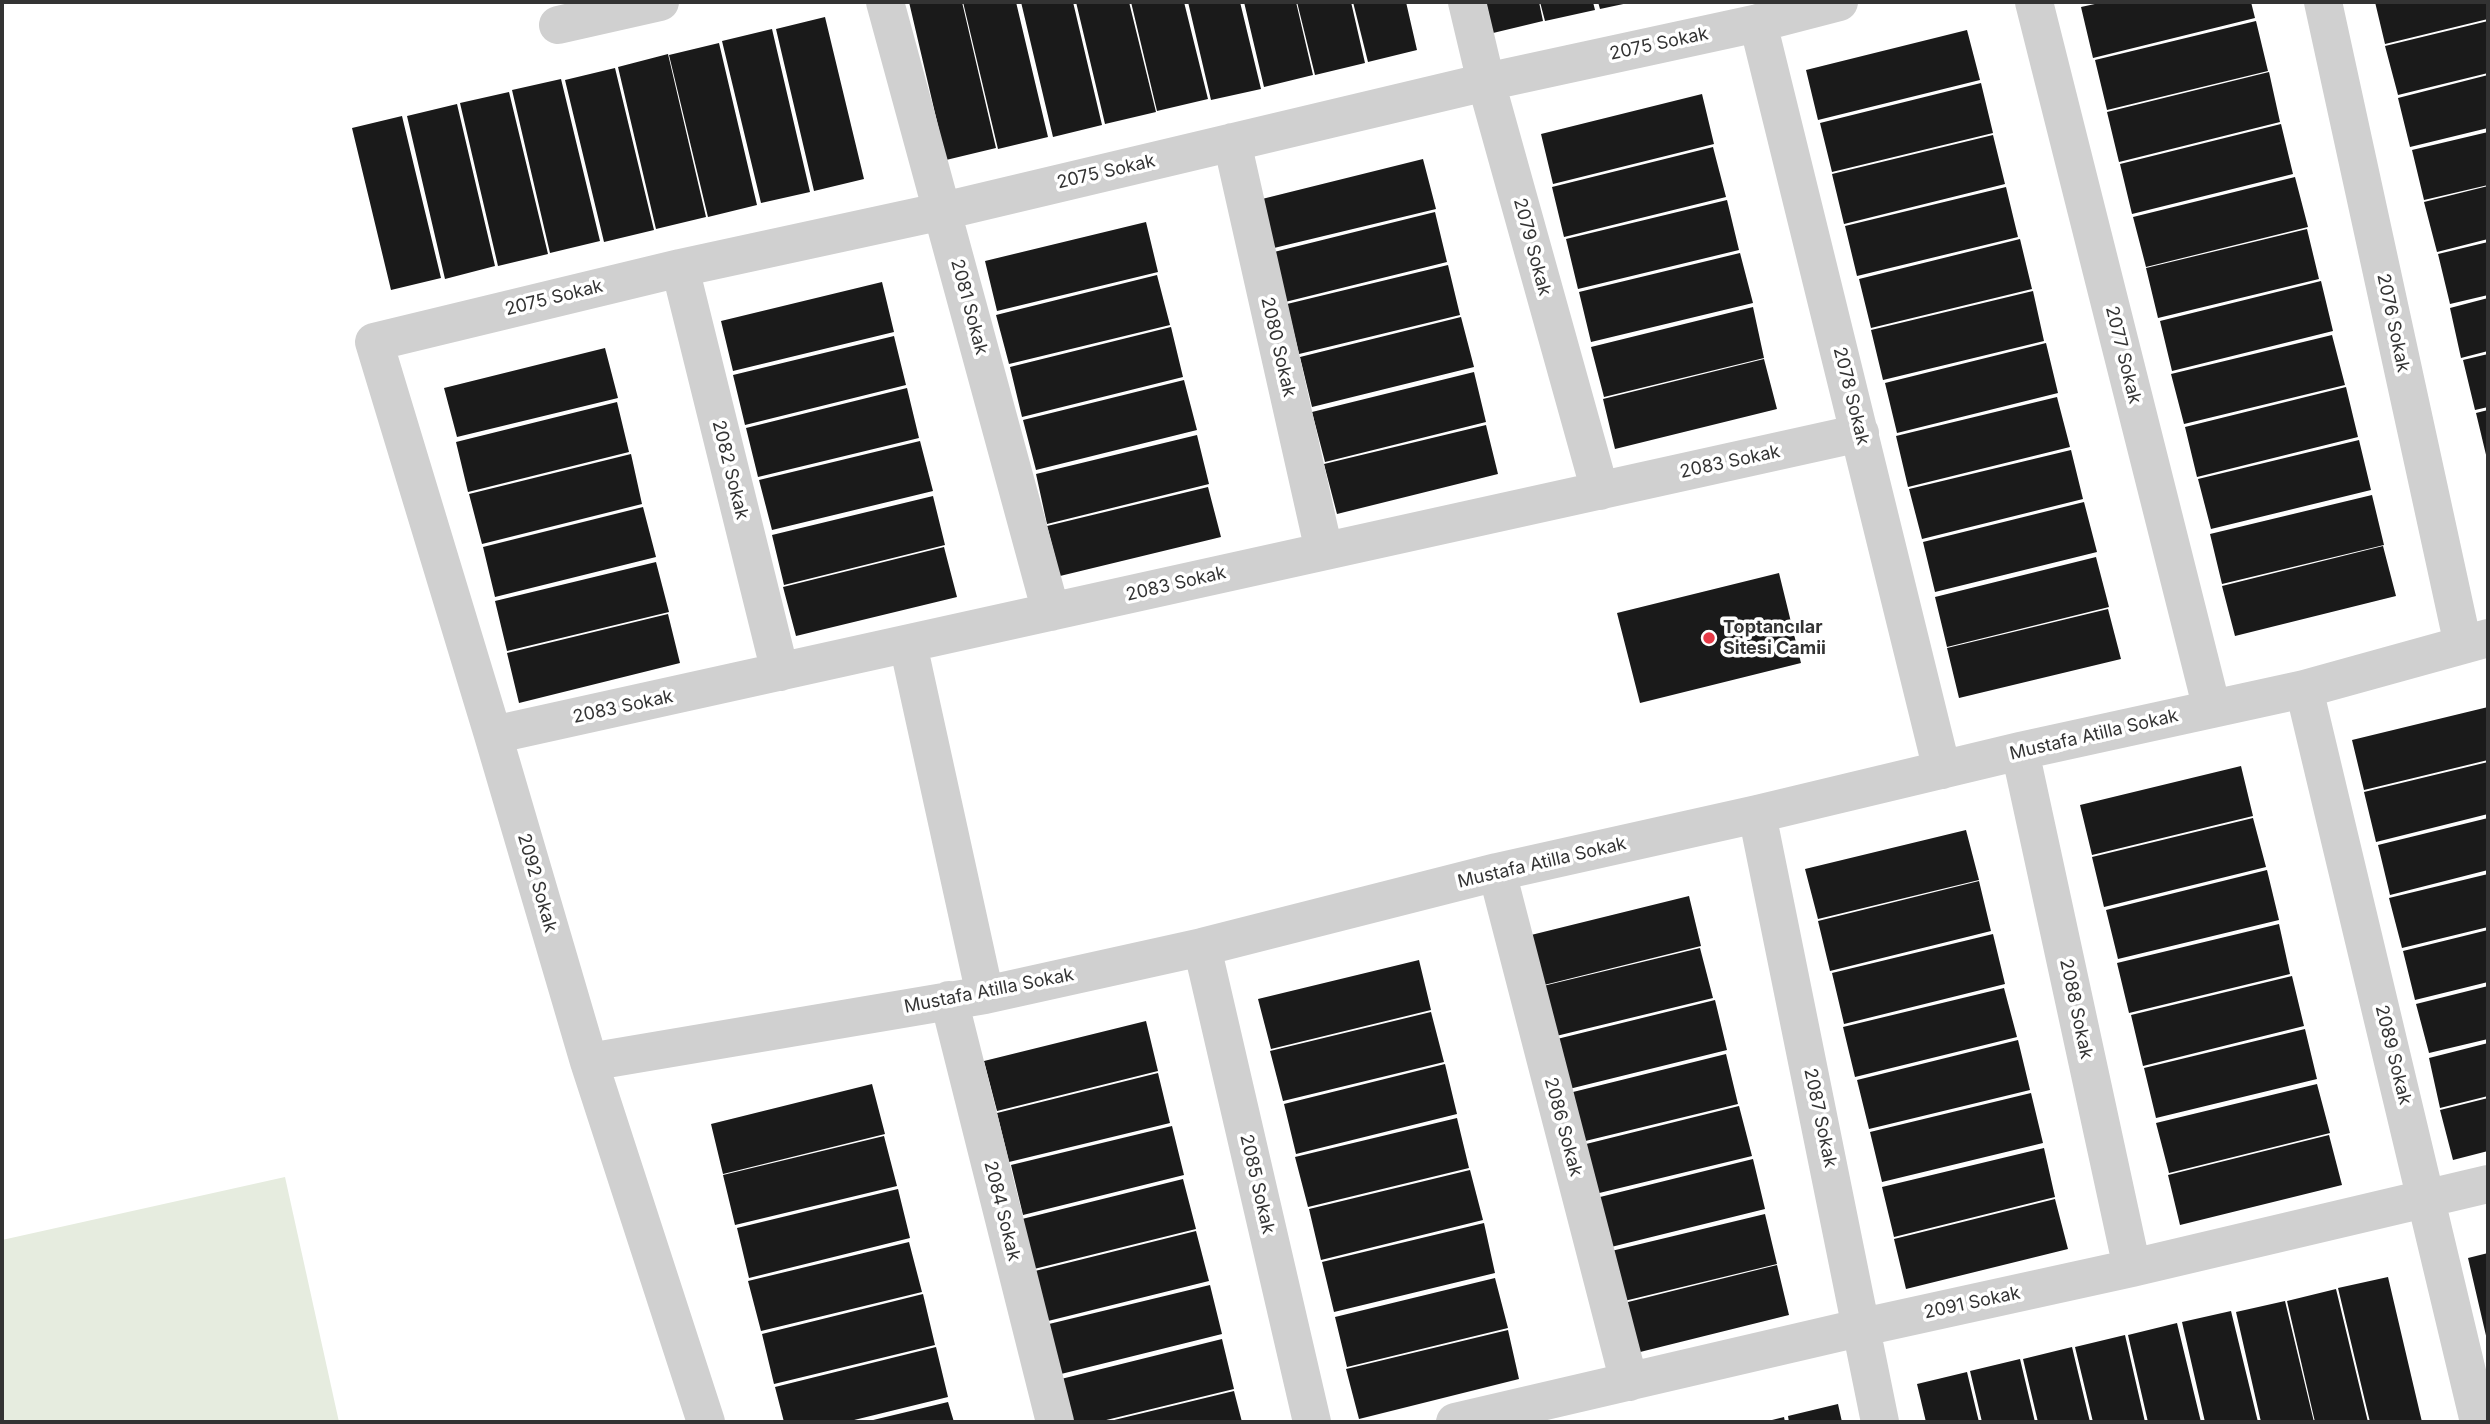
<!DOCTYPE html>
<html>
<head>
<meta charset="utf-8">
<style>
  body { margin:0 }
  #map { position:relative; width:2490px; height:1424px; overflow:hidden; background:#fff; font-family:Inter,sans-serif }
  canvas { display:block }
  .frame { position:absolute; inset:0; border:4px solid #333; pointer-events:none }
</style>
</head>
<body>
<div id="map">
<canvas width="2490" height="1424"></canvas>
<div class="frame"></div>
</div>
<script>
const context = document.querySelector('canvas').getContext('2d');
context.lineJoin = 'round';
function paint(path, color) {
  context.fillStyle = color;
  context.fill(path, 'evenodd');
}
function trace(path, color, width, dash) {
  context.strokeStyle = color;
  context.lineWidth = width;
  context.lineCap = dash ? 'butt' : 'round';
  context.setLineDash(dash || []);
  context.stroke(path);
}
function write(font, color, halo, rows, align = 'center') {
  context.font = font + ' Inter,sans-serif';
  context.lineWidth = 7;
  context.setLineDash([]);
  context.textBaseline = 'middle';
  context.strokeStyle = halo;
  context.fillStyle = color;
  for (const [text, x, y, turn = 0] of rows) {
    context.save();
    context.translate(x, y);
    context.rotate((+turn || 0) * Math.PI / 180);
    context.textAlign = isNaN(turn) ? turn : align;
    if (halo) context.strokeText(text, 0, 0);
    context.fillText(text, 0, 0);
    context.restore();
  }
}
const green = new Path2D(`
  M 285,1177 L 339,1422 L 2,1422 L 2,1240 Z`);
const building = new Path2D(`
  M 909,2 L 962,2 L 996,148 L 946,160 Z
  M 963,2 L 1016,2 L 1048,137 L 998,149 Z
  M 1021,2 L 1073,2 L 1102,125 L 1053,137 Z
  M 1076,2 L 1129,2 L 1156,112 L 1105,124 Z
  M 1131,2 L 1184,2 L 1208,99 L 1157,111 Z
  M 1188,2 L 1240,2 L 1261,89 L 1211,100 Z
  M 1244,2 L 1296,2 L 1313,75 L 1264,87 Z
  M 1297,2 L 1351,2 L 1365,63 L 1315,75 Z
  M 1353,2 L 1406,2 L 1417,50 L 1368,62 Z
  M 1486,2 L 1539,2 L 1543,21 L 1493,33 Z
  M 1540,2 L 1593,2 L 1595,10 L 1545,21 Z
  M 1598,2 L 1627,2 L 1628,3 L 1600,9 Z
  M 2104,2 L 2251,2 L 2255,18 L 2093,58 L 2081,7 Z
  M 2375,2 L 2488,2 L 2488,19 L 2385,44 Z
  M 825,17 L 864,179 L 814,191 L 776,29 Z
  M 2256,21 L 2268,71 L 2107,110 L 2095,60 Z
  M 2488,21 L 2488,73 L 2398,95 L 2385,46 Z
  M 772,29 L 810,192 L 761,203 L 722,41 Z
  M 1967,30 L 1980,80 L 1818,120 L 1806,70 Z
  M 719,43 L 757,205 L 708,217 L 669,55 Z
  M 668,54 L 706,217 L 656,229 L 618,67 Z
  M 615,68 L 654,230 L 604,242 L 565,80 Z
  M 2269,72 L 2280,122 L 2119,162 L 2107,112 Z
  M 2488,75 L 2488,128 L 2410,147 L 2398,98 Z
  M 561,79 L 600,241 L 550,253 L 512,90 Z
  M 1981,83 L 1993,133 L 1832,172 L 1820,123 Z
  M 509,92 L 548,254 L 498,266 L 460,103 Z
  M 1702,94 L 1714,144 L 1553,184 L 1541,134 Z
  M 457,104 L 495,266 L 445,279 L 407,116 Z
  M 402,116 L 441,278 L 391,290 L 352,128 Z
  M 2281,124 L 2293,174 L 2132,214 L 2120,164 Z
  M 2488,132 L 2488,185 L 2424,200 L 2412,150 Z
  M 1993,135 L 2005,184 L 1844,224 L 1832,174 Z
  M 1713,147 L 1726,197 L 1564,237 L 1552,187 Z
  M 1423,159 L 1436,209 L 1274,248 L 1262,199 Z
  M 2295,177 L 2308,227 L 2146,267 L 2133,217 Z
  M 2488,186 L 2488,239 L 2437,252 L 2424,202 Z
  M 2006,187 L 2018,237 L 1857,276 L 1845,226 Z
  M 1727,200 L 1739,250 L 1578,289 L 1566,239 Z
  M 1435,212 L 1447,262 L 1285,302 L 1274,252 Z
  M 1146,222 L 1158,272 L 997,311 L 985,261 Z
  M 2307,229 L 2319,279 L 2158,318 L 2146,268 Z
  M 2020,239 L 2032,289 L 1871,328 L 1859,279 Z
  M 2488,242 L 2488,295 L 2450,304 L 2438,254 Z
  M 1740,253 L 1753,303 L 1591,342 L 1579,292 Z
  M 1448,265 L 1460,315 L 1299,354 L 1287,304 Z
  M 1157,275 L 1170,325 L 1009,364 L 996,315 Z
  M 2321,281 L 2333,331 L 2172,371 L 2160,321 Z
  M 882,282 L 894,332 L 733,371 L 721,321 Z
  M 2033,291 L 2044,341 L 1883,380 L 1871,330 Z
  M 2488,298 L 2488,351 L 2461,358 L 2450,308 Z
  M 1753,307 L 1764,358 L 1604,397 L 1591,347 Z
  M 1461,317 L 1474,367 L 1312,407 L 1300,357 Z
  M 1171,327 L 1183,377 L 1022,417 L 1010,367 Z
  M 2332,335 L 2345,385 L 2184,424 L 2171,374 Z
  M 894,336 L 906,385 L 745,425 L 733,375 Z
  M 2046,343 L 2058,393 L 1897,433 L 1885,383 Z
  M 605,348 L 618,398 L 457,437 L 444,388 Z
  M 2488,354 L 2488,407 L 2475,410 L 2463,360 Z
  M 1764,359 L 1777,409 L 1615,449 L 1603,399 Z
  M 1474,372 L 1486,422 L 1325,462 L 1312,412 Z
  M 1184,380 L 1197,430 L 1036,470 L 1023,420 Z
  M 2346,387 L 2358,437 L 2197,477 L 2185,427 Z
  M 907,388 L 919,438 L 758,477 L 746,428 Z
  M 2057,397 L 2070,447 L 1908,487 L 1896,436 Z
  M 617,402 L 629,452 L 468,492 L 456,442 Z
  M 2488,410 L 2488,459 L 2487,459 L 2476,413 Z
  M 1486,425 L 1498,474 L 1337,514 L 1324,464 Z
  M 1197,435 L 1209,484 L 1047,524 L 1036,474 Z
  M 2359,440 L 2371,490 L 2211,529 L 2198,479 Z
  M 920,441 L 933,491 L 772,530 L 759,480 Z
  M 2071,450 L 2083,499 L 1922,539 L 1909,489 Z
  M 631,454 L 642,504 L 482,544 L 469,494 Z
  M 1208,487 L 1221,537 L 1060,576 L 1047,526 Z
  M 2372,495 L 2384,545 L 2222,584 L 2210,534 Z
  M 933,496 L 945,545 L 784,585 L 772,535 Z
  M 2084,502 L 2097,552 L 1935,592 L 1923,542 Z
  M 643,507 L 656,557 L 495,597 L 483,547 Z
  M 2383,546 L 2396,596 L 2235,636 L 2222,586 Z
  M 944,547 L 957,597 L 796,636 L 783,587 Z
  M 2096,557 L 2109,607 L 1947,647 L 1935,597 Z
  M 656,562 L 669,612 L 507,651 L 495,601 Z
  M 1779,573 L 1801,663 L 1640,703 L 1617,613 Z
  M 2108,609 L 2121,659 L 1959,698 L 1947,648 Z
  M 668,614 L 680,663 L 519,703 L 507,653 Z
  M 2488,707 L 2488,760 L 2364,790 L 2352,740 Z
  M 2488,762 L 2488,814 L 2376,842 L 2364,792 Z
  M 2241,766 L 2253,816 L 2092,855 L 2080,805 Z
  M 2253,818 L 2266,867 L 2104,907 L 2092,857 Z
  M 2488,818 L 2488,870 L 2390,895 L 2378,845 Z
  M 1966,830 L 1979,880 L 1818,919 L 1805,869 Z
  M 2267,870 L 2279,920 L 2118,959 L 2106,910 Z
  M 2488,874 L 2488,927 L 2402,948 L 2389,898 Z
  M 1979,881 L 1991,931 L 1830,971 L 1818,921 Z
  M 1689,896 L 1701,946 L 1540,986 L 1527,936 Z
  M 2279,924 L 2290,974 L 2129,1013 L 2117,963 Z
  M 2488,930 L 2488,982 L 2415,1000 L 2403,951 Z
  M 1993,934 L 2005,984 L 1844,1024 L 1832,973 Z
  M 1700,948 L 1713,998 L 1552,1037 L 1539,987 Z
  M 1419,960 L 1431,1010 L 1271,1049 L 1258,999 Z
  M 2292,976 L 2304,1026 L 2143,1066 L 2131,1015 Z
  M 2488,986 L 2488,1039 L 2429,1053 L 2416,1004 Z
  M 2004,988 L 2017,1037 L 1855,1077 L 1843,1027 Z
  M 1715,1000 L 1727,1050 L 1565,1090 L 1553,1040 Z
  M 1431,1012 L 1444,1062 L 1283,1101 L 1270,1051 Z
  M 1146,1021 L 1158,1071 L 997,1111 L 984,1061 Z
  M 2305,1029 L 2317,1079 L 2156,1118 L 2144,1068 Z
  M 2018,1040 L 2030,1090 L 1869,1129 L 1857,1080 Z
  M 2488,1043 L 2488,1096 L 2440,1108 L 2429,1058 Z
  M 1726,1054 L 1738,1104 L 1577,1143 L 1565,1094 Z
  M 1445,1064 L 1457,1114 L 1296,1154 L 1284,1104 Z
  M 1158,1073 L 1170,1123 L 1009,1162 L 997,1113 Z
  M 872,1084 L 885,1134 L 723,1174 L 711,1124 Z
  M 2317,1084 L 2330,1133 L 2169,1173 L 2156,1123 Z
  M 2031,1093 L 2043,1143 L 1882,1182 L 1870,1132 Z
  M 2488,1098 L 2488,1151 L 2453,1160 L 2440,1110 Z
  M 1739,1106 L 1752,1156 L 1591,1195 L 1578,1146 Z
  M 1457,1118 L 1469,1168 L 1308,1207 L 1295,1157 Z
  M 1172,1126 L 1184,1175 L 1023,1215 L 1011,1165 Z
  M 2329,1135 L 2342,1185 L 2180,1225 L 2168,1175 Z
  M 884,1136 L 897,1186 L 735,1225 L 723,1175 Z
  M 2044,1148 L 2055,1197 L 1894,1237 L 1882,1187 Z
  M 1753,1159 L 1765,1209 L 1603,1249 L 1592,1199 Z
  M 1470,1170 L 1483,1220 L 1321,1260 L 1309,1209 Z
  M 1183,1179 L 1196,1229 L 1034,1269 L 1022,1219 Z
  M 898,1189 L 910,1238 L 749,1278 L 737,1228 Z
  M 2055,1199 L 2068,1249 L 1906,1289 L 1894,1239 Z
  M 1765,1214 L 1777,1264 L 1616,1303 L 1603,1253 Z
  M 1484,1223 L 1495,1273 L 1334,1312 L 1322,1262 Z
  M 1196,1231 L 1209,1281 L 1048,1321 L 1035,1271 Z
  M 909,1242 L 922,1292 L 761,1331 L 748,1281 Z
  M 2488,1253 L 2488,1340 L 2487,1340 L 2468,1258 Z
  M 1777,1265 L 1789,1315 L 1628,1355 L 1616,1305 Z
  M 2388,1277 L 2422,1422 L 2370,1422 L 2338,1288 Z
  M 1495,1278 L 1508,1328 L 1347,1367 L 1335,1317 Z
  M 1210,1285 L 1222,1334 L 1061,1374 L 1049,1324 Z
  M 2336,1289 L 2368,1422 L 2315,1422 L 2287,1301 Z
  M 923,1294 L 935,1345 L 774,1384 L 762,1334 Z
  M 2285,1301 L 2314,1422 L 2261,1422 L 2236,1312 Z
  M 2231,1311 L 2258,1422 L 2205,1422 L 2182,1322 Z
  M 2177,1323 L 2201,1422 L 2148,1422 L 2128,1335 Z
  M 1508,1330 L 1519,1379 L 1359,1419 L 1346,1369 Z
  M 2125,1335 L 2145,1422 L 2093,1422 L 2075,1347 Z
  M 1222,1339 L 1234,1389 L 1098,1422 L 1072,1422 L 1061,1379 Z
  M 936,1347 L 948,1397 L 846,1422 L 784,1422 L 775,1387 Z
  M 2072,1347 L 2090,1422 L 2038,1422 L 2023,1359 Z
  M 2020,1359 L 2035,1422 L 1982,1422 L 1970,1371 Z
  M 1967,1372 L 1979,1422 L 1926,1422 L 1917,1384 Z
  M 1234,1391 L 1242,1422 L 1110,1422 L 1110,1421 Z
  M 948,1402 L 954,1422 L 869,1422 L 869,1421 Z
  M 1838,1404 L 1842,1422 L 1789,1422 L 1788,1416 Z
  M 1784,1417 L 1785,1422 L 1768,1422 L 1768,1421 Z`);
const minor = new Path2D(`
  M 885,2 L 1051,612
  M 1467,2 L 1486,82 L 1600,491
  M 2034,2 L 2212,709
  M 2323,2 L 2463,645
  M 1758,23 L 1942,770
  M 558,25 L 660,2
  M 1232,142 L 1324,551
  M 680,268 L 780,672
  M 908,644 L 985,995
  M 2304,689 L 2479,1422
  M 493,735 L 1860,433
  M 2020,751 L 2132,1268
  M 1757,814 L 1880,1422
  M 1497,872 L 1629,1382
  M 1202,947 L 1312,1422
  M 949,1000 L 1055,1422
  M 589,1062 L 985,995 L 1202,947 L 1497,872 L 1757,814 L 2020,751 L 2304,689 L 2488,638
  M 706,1422 L 589,1062 L 493,735 L 374,342 L 680,268 L 943,211 L 1486,82 L 1758,23 L 1839,2
  M 1455,1422 L 1863,1327 L 2132,1268 L 2488,1184`);
const markers = [
  [1709,638,7,"#e63946"]
];
const streetNames = [
  ["2075 Sokak",1659,44,-12],
  ["2075 Sokak",1106,172,-13],
  ["2079 Sokak",1532,247,75],
  ["2075 Sokak",554,298,-14],
  ["2081 Sokak",969,307,75],
  ["2076 Sokak",2393,323,78],
  ["2080 Sokak",1278,347,77],
  ["2077 Sokak",2123,355,76],
  ["2078 Sokak",1851,396,76],
  ["2083 Sokak",1730,462,-12],
  ["2082 Sokak",730,470,76],
  ["2083 Sokak",1176,584,-13],
  ["2083 Sokak",623,707,-12],
  ["Mustafa Atilla Sokak",2094,735,-13],
  ["Mustafa Atilla Sokak",1542,863,-13],
  ["2092 Sokak",537,883,74],
  ["Mustafa Atilla Sokak",989,991,-11],
  ["2088 Sokak",2076,1009,78],
  ["2089 Sokak",2393,1055,76],
  ["2087 Sokak",1820,1118,78],
  ["2086 Sokak",1563,1127,75],
  ["2085 Sokak",1257,1184,77],
  ["2084 Sokak",1002,1211,76],
  ["2091 Sokak",1972,1303,-12]
];
const poiNames = [
  ["Toptancılar",1723,628],
  ["Sitesi Camii",1723,649]
];
paint(green, '#e6ecdf');
paint(building, '#1a1a1a');
trace(minor, '#d0d0d0', 38);
for (const [x, y, r, color] of markers) {
  const dot = new Path2D();
  dot.arc(x, y, r, 0, 2 * Math.PI);
  context.fillStyle = color;
  context.fill(dot);
  trace(dot, '#fff', 2.5);
}
write('18px', '#333', '#fff', streetNames);
write('bold 18px', '#333', '#fff', poiNames, 'left');
</script>
</body>
</html>
